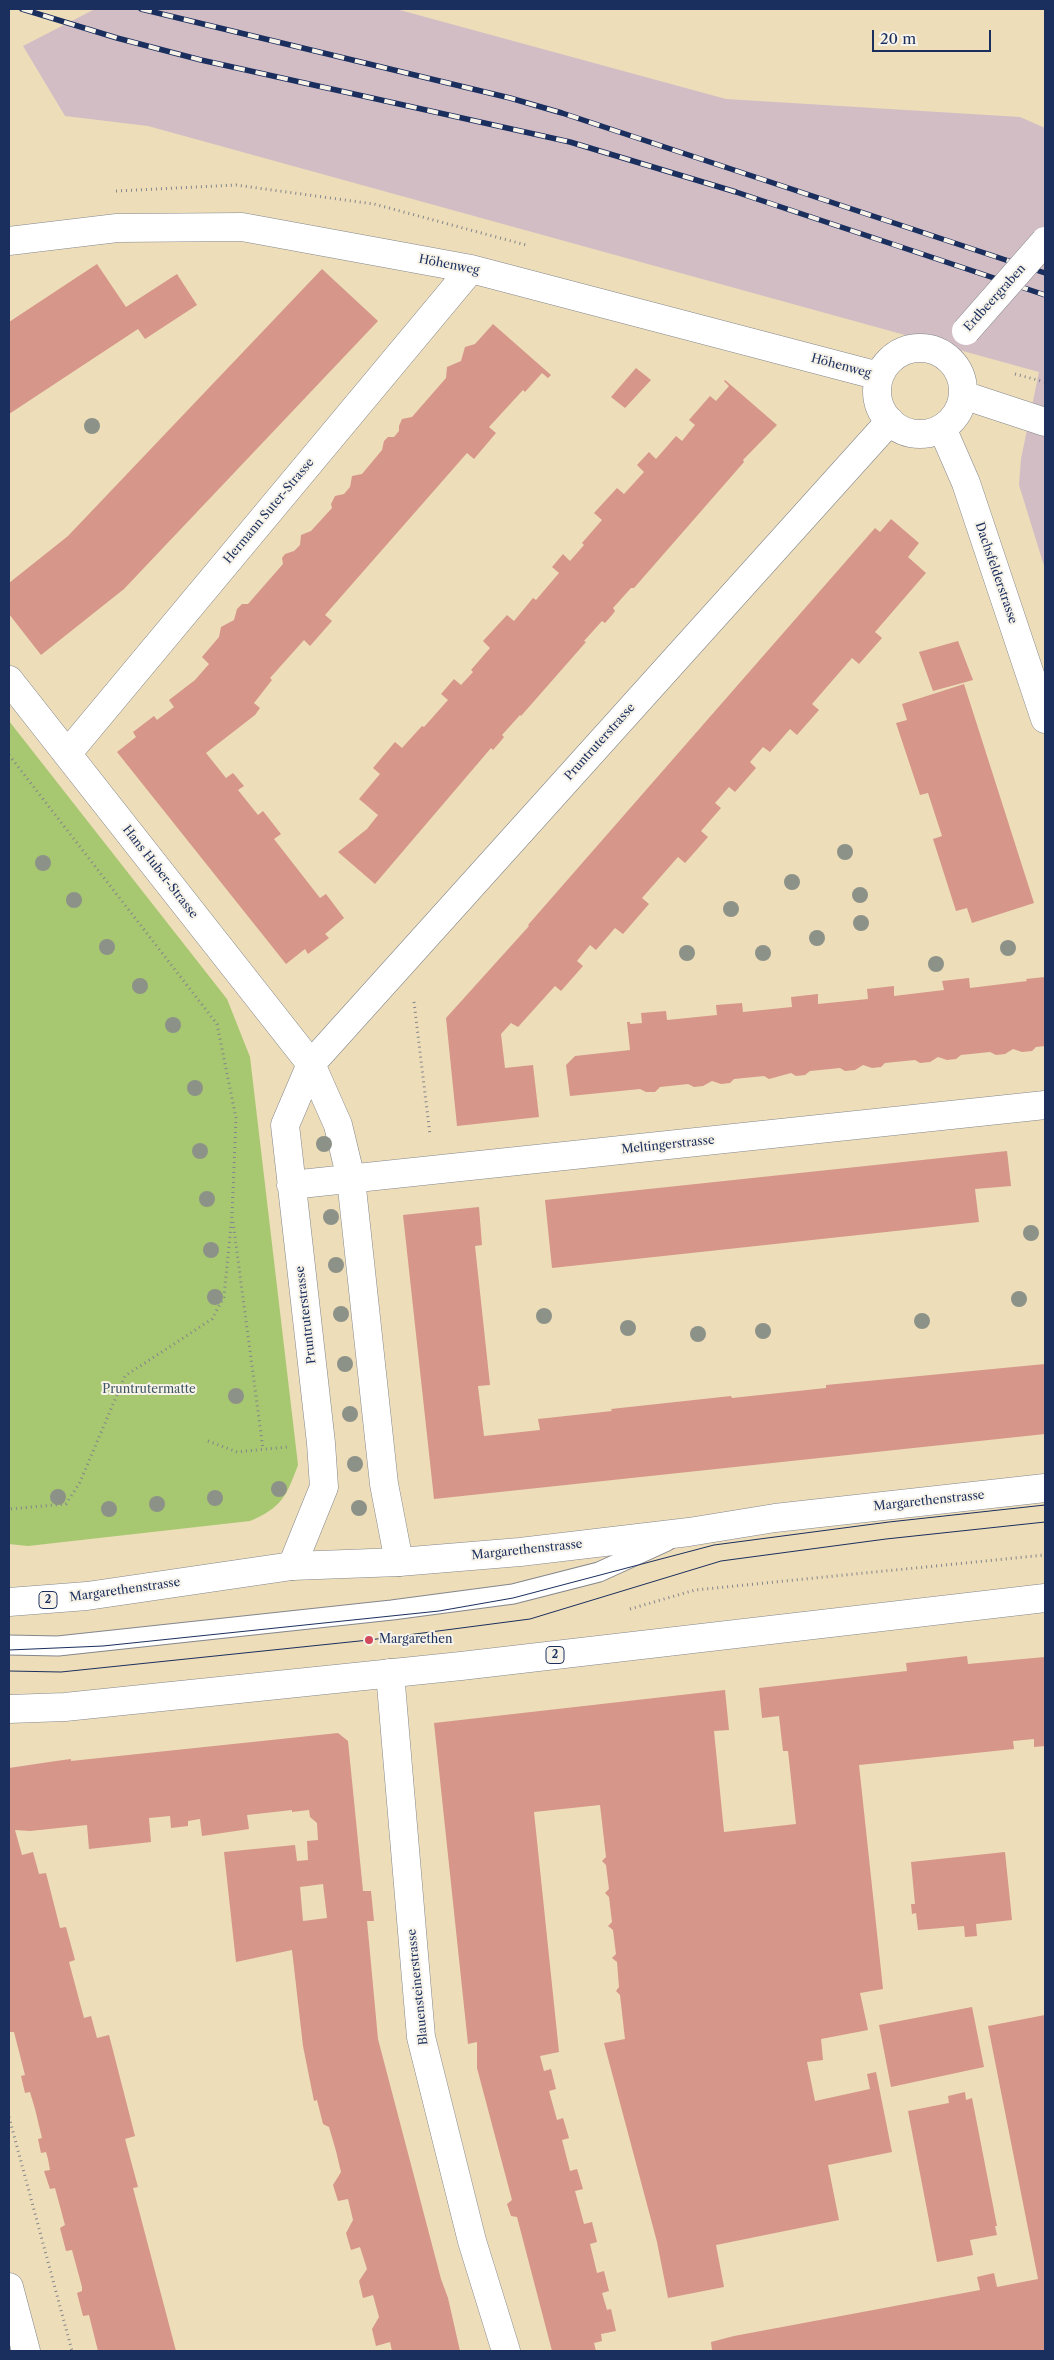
<!DOCTYPE html>
<html>
<head>
<meta charset="utf-8">
<style>
  body { margin:0 }
  #map { position:relative; width:1054px; height:2360px; overflow:hidden; background:#edddb9; font-family:"Libre Caslon Text",serif }
  canvas { display:block }
  .frame { position:absolute; inset:0; border:10px solid #1b2f5e; pointer-events:none }
  .scale { position:absolute; left:872px; top:30px; width:119px; height:22px; box-sizing:border-box; border:2px solid #1b2f5e; border-top:0; padding-left:6px; font-size:15px; line-height:18px; white-space:nowrap; color:#1b2f5e; -webkit-text-stroke:4px #f7f3e8; paint-order:stroke }
</style>
</head>
<body>
<div id="map">
<canvas width="1054" height="2360"></canvas>
<div class="frame"></div>
<div class="scale">20 m</div>
</div>
<script>
const context = document.querySelector('canvas').getContext('2d');
context.lineJoin = 'round';
function paint(path, color) {
  context.fillStyle = color;
  context.fill(path, 'evenodd');
}
function trace(path, color, width, dash) {
  context.strokeStyle = color;
  context.lineWidth = width;
  context.lineCap = dash ? 'butt' : 'round';
  context.setLineDash(dash || []);
  context.stroke(path);
}
function write(font, color, halo, rows, align = 'center') {
  context.font = font + ' "Libre Caslon Text",serif';
  context.lineWidth = 4;
  context.setLineDash([]);
  context.textBaseline = 'middle';
  context.strokeStyle = halo;
  context.fillStyle = color;
  for (const [text, x, y, turn = 0] of rows) {
    context.save();
    context.translate(x, y);
    context.rotate((+turn || 0) * Math.PI / 180);
    context.textAlign = isNaN(turn) ? turn : align;
    if (halo) context.strokeText(text, 0, 0);
    context.fillText(text, 0, 0);
    context.restore();
  }
}
const industrial = new Path2D(`
  M 95,9 L 396,9 L 726,99 L 1020,117 L 1045,128 L 1045,569 L 1019,485 L 1021,459 L 1039,372 L 148,126 L 65,116 L 23,46 Z`);
const green = new Path2D(`
  M 9,721 L 227,999 L 250,1057 L 298,1465 C 286,1497 282,1507 250,1521 L 28,1546 L 9,1544 Z`);
const building = new Path2D(`
  M 97,264 L 126,307 L 177,274 L 197,305 L 145,339 L 138,329 L 9,414 L 9,322 Z
  M 322,269 L 378,321 L 124,589 L 41,655 L 9,614 L 9,583 L 68,536 Z
  M 493,324 L 551,375 L 548,378 L 542,373 L 525,392 L 523,390 L 489,427 L 496,433 L 474,459 L 467,453 L 325,615 L 332,621 L 310,646 L 304,640 L 270,678 L 272,680 L 254,703 L 260,708 L 255,715 L 206,753 L 226,778 L 233,773 L 244,786 L 238,790 L 258,815 L 263,811 L 281,834 L 274,839 L 320,898 L 326,894 L 344,918 L 325,934 L 329,938 L 308,954 L 305,949 L 286,964 L 117,752 L 136,737 L 133,732 L 154,716 L 157,720 L 174,707 L 169,700 L 195,680 L 209,664 L 202,657 L 219,637 L 221,627 L 234,620 L 237,609 L 242,604 L 248,604 L 283,564 L 282,558 L 285,554 L 294,551 L 300,545 L 301,535 L 311,531 L 332,508 L 331,504 L 335,496 L 344,494 L 350,487 L 352,476 L 362,474 L 382,450 L 384,441 L 388,437 L 394,437 L 399,431 L 399,426 L 402,419 L 412,417 L 446,378 L 447,367 L 461,361 L 465,347 L 475,344 Z
  M 636,368 L 651,380 L 625,408 L 611,397 Z
  M 725,380 L 777,425 L 743,460 L 744,462 L 634,588 L 631,588 L 613,608 L 615,611 L 612,615 L 605,623 L 602,621 L 584,641 L 586,642 L 521,716 L 520,715 L 502,735 L 504,737 L 500,742 L 493,750 L 491,748 L 375,884 L 338,852 L 367,829 L 378,815 L 359,799 L 380,774 L 373,768 L 395,742 L 402,748 L 422,726 L 424,727 L 448,700 L 441,694 L 454,679 L 461,685 L 473,672 L 471,670 L 490,648 L 483,641 L 507,615 L 514,621 L 533,598 L 536,600 L 559,573 L 552,567 L 563,554 L 570,561 L 584,545 L 582,543 L 602,520 L 594,513 L 617,488 L 624,494 L 644,472 L 637,465 L 649,452 L 656,459 L 676,436 L 682,441 L 695,425 L 689,420 L 710,396 L 716,401 L 729,386 L 724,381 Z
  M 891,519 L 919,543 L 908,557 L 926,573 L 875,632 L 882,638 L 859,664 L 852,658 L 812,704 L 819,710 L 797,735 L 790,729 L 770,752 L 763,747 L 750,762 L 756,768 L 735,792 L 729,787 L 715,803 L 721,808 L 701,831 L 708,837 L 685,863 L 678,857 L 642,898 L 649,904 L 623,934 L 615,928 L 596,950 L 590,945 L 577,961 L 583,966 L 561,991 L 555,986 L 518,1027 L 511,1023 L 501,1034 L 505,1068 L 533,1065 L 539,1117 L 457,1126 L 446,1018 L 529,926 L 528,925 L 875,528 L 880,532 Z
  M 958,641 L 973,680 L 933,691 L 919,652 Z
  M 964,684 L 1034,903 L 972,923 L 967,908 L 956,911 L 933,839 L 942,836 L 928,793 L 920,795 L 896,723 L 907,720 L 902,704 Z
  M 1045,977 L 1045,1046 L 1036,1047 L 1032,1051 L 1022,1052 L 1013,1049 L 1005,1054 L 996,1055 L 990,1052 L 961,1055 L 956,1059 L 947,1060 L 938,1057 L 930,1062 L 920,1063 L 915,1060 L 885,1063 L 881,1067 L 872,1068 L 863,1065 L 855,1070 L 845,1071 L 840,1068 L 810,1071 L 805,1075 L 796,1076 L 791,1073 L 769,1079 L 764,1076 L 734,1079 L 730,1083 L 721,1084 L 712,1081 L 703,1086 L 694,1087 L 688,1084 L 660,1087 L 655,1092 L 646,1092 L 640,1089 L 570,1096 L 566,1065 L 575,1056 L 630,1050 L 627,1022 L 630,1022 L 630,1024 L 642,1023 L 641,1013 L 666,1011 L 667,1020 L 717,1015 L 716,1005 L 742,1003 L 743,1012 L 792,1007 L 791,997 L 818,994 L 818,1004 L 868,999 L 867,989 L 894,986 L 894,996 L 944,990 L 942,981 L 969,978 L 970,988 L 1027,981 L 1026,979 Z
  M 1007,1151 L 1011,1186 L 975,1189 L 979,1222 L 552,1268 L 545,1200 Z
  M 479,1207 L 482,1245 L 475,1246 L 490,1385 L 478,1386 L 484,1436 L 540,1430 L 538,1419 L 612,1411 L 611,1409 L 731,1396 L 732,1398 L 826,1388 L 826,1385 L 1045,1364 L 1045,1434 L 434,1499 L 403,1215 Z
  M 967,1656 L 968,1664 L 1045,1657 L 1045,1746 L 1034,1747 L 1034,1739 L 1013,1741 L 1014,1749 L 859,1765 L 883,1989 L 860,1993 L 868,2030 L 821,2039 L 823,2060 L 807,2062 L 815,2101 L 870,2089 L 867,2074 L 876,2072 L 892,2152 L 828,2165 L 839,2220 L 716,2245 L 724,2287 L 668,2298 L 657,2242 L 604,2043 L 625,2039 L 620,1995 L 616,1991 L 619,1987 L 617,1962 L 612,1958 L 616,1954 L 613,1930 L 608,1926 L 612,1922 L 609,1897 L 605,1893 L 609,1889 L 606,1865 L 602,1861 L 606,1857 L 600,1805 L 534,1812 L 559,2052 L 540,2056 L 544,2071 L 551,2069 L 556,2089 L 549,2091 L 557,2120 L 563,2118 L 569,2138 L 562,2140 L 570,2171 L 577,2169 L 583,2189 L 575,2191 L 584,2224 L 592,2222 L 597,2242 L 590,2244 L 597,2273 L 604,2271 L 609,2291 L 602,2293 L 607,2310 L 611,2309 L 616,2331 L 601,2334 L 602,2341 L 594,2343 L 596,2351 L 552,2351 L 517,2217 L 511,2216 L 507,2204 L 512,2200 L 477,2068 L 477,2042 L 468,2044 L 434,1723 L 725,1690 L 729,1730 L 714,1731 L 724,1832 L 796,1824 L 788,1751 L 783,1751 L 779,1716 L 762,1718 L 759,1688 L 907,1671 L 906,1663 Z
  M 338,1733 L 348,1741 L 363,1891 L 371,1891 L 374,1921 L 367,1921 L 378,2039 L 441,2279 L 448,2298 L 460,2351 L 392,2351 L 390,2342 L 376,2346 L 372,2329 L 379,2317 L 373,2295 L 363,2298 L 359,2281 L 367,2269 L 360,2247 L 351,2250 L 346,2233 L 353,2220 L 348,2199 L 338,2201 L 333,2185 L 341,2172 L 336,2151 L 329,2127 L 323,2124 L 317,2100 L 314,2101 L 303,2046 L 292,1950 L 236,1962 L 224,1852 L 295,1845 L 297,1861 L 308,1860 L 307,1841 L 318,1840 L 317,1823 L 310,1817 L 309,1810 L 292,1812 L 292,1810 L 247,1815 L 249,1829 L 202,1836 L 200,1819 L 188,1821 L 188,1826 L 171,1828 L 170,1816 L 149,1818 L 151,1842 L 89,1849 L 87,1825 L 30,1831 L 15,1830 L 22,1855 L 33,1852 L 39,1874 L 46,1873 L 60,1928 L 66,1927 L 75,1960 L 69,1962 L 84,2018 L 91,2016 L 97,2038 L 109,2035 L 135,2136 L 125,2139 L 138,2187 L 133,2188 L 176,2351 L 98,2351 L 89,2315 L 83,2316 L 77,2293 L 82,2291 L 82,2287 L 72,2250 L 66,2251 L 60,2228 L 65,2225 L 55,2188 L 50,2189 L 44,2171 L 50,2170 L 48,2159 L 46,2152 L 41,2153 L 38,2139 L 42,2138 L 35,2109 L 30,2092 L 25,2093 L 21,2076 L 25,2075 L 14,2032 L 9,2032 L 9,1768 L 56,1761 L 71,1759 L 71,1761 ZM 323,1884 L 327,1918 L 303,1921 L 300,1887 Z
  M 1005,1852 L 1012,1920 L 976,1924 L 977,1936 L 965,1937 L 964,1926 L 918,1930 L 916,1913 L 912,1914 L 911,1904 L 915,1904 L 911,1862 Z
  M 972,2007 L 984,2067 L 891,2087 L 879,2025 Z
  M 1045,2015 L 1045,2350 L 708,2351 L 712,2350 L 711,2342 L 734,2336 L 980,2290 L 977,2277 L 994,2273 L 997,2287 L 1038,2279 L 988,2026 Z
  M 965,2092 L 966,2100 L 972,2098 L 997,2226 L 995,2226 L 997,2235 L 970,2240 L 973,2255 L 937,2262 L 908,2111 L 949,2103 L 948,2096 Z`);
const path = new Path2D(`
  M 116,191 L 236,185 L 374,204 L 526,245
  M 1015,374 L 1045,382
  M 9,755 L 217,1024 L 236,1118 L 232,1215 L 224,1297 L 212,1319 L 125,1376 L 80,1482 L 66,1504 L 9,1509
  M 414,1002 L 430,1135
  M 233,1222 L 263,1449
  M 208,1441 L 237,1452 L 287,1447
  M 630,1609 L 695,1590 L 1045,1555
  M 9,2117 L 72,2351`);
const service = new Path2D(`
  M 9,1645 L 58,1646 L 392,1610 L 513,1594 L 599,1572 L 667,1541`);
const minor = new Path2D(`
  M 9,241 L 117,228 L 242,227 L 471,269 L 879,376
  M877 391a43 43 0 1 1 86 0a43 43 0 1 1-86 0Z
  M 963,395 L 1045,422
  M 942,428 L 966,483 L 1045,719
  M 9,680 L 311,1064 L 338,1125 L 351,1179 L 384,1484 L 399,1562
  M 67,754 L 471,269
  M 291,1185 L 1045,1105
  M 292,1566 L 324,1487 L 321,1443 L 285,1125 L 311,1064 L 890,421
  M 390,1673 L 421,2037 L 472,2241 L 506,2351`);
const secondary = new Path2D(`
  M 9,2287 L 26,2351`);
const primary = new Path2D(`
  M 9,1602 L 87,1596 L 292,1566 L 399,1562 L 520,1552 L 689,1532 L 775,1518 L 1045,1488
  M 9,1709 L 65,1707 L 461,1666 L 1045,1598`);
const tram = new Path2D(`
  M 9,1650 L 103,1646 L 439,1611 L 513,1598 L 714,1545 L 889,1522 L 1045,1505
  M 9,1671 L 61,1672 L 369,1640 L 530,1619 L 721,1561 L 886,1539 L 1045,1522`);
const rail = new Path2D(`
  M 22,9 L 117,38 L 201,60 L 570,142 L 736,192 L 1045,295
  M 141,9 L 510,98 L 562,113 L 1045,273`);
const minorBridge = new Path2D(`
  M 966,331 L 1045,241`);
const trees = [
  [92,426],
  [845,852],
  [43,863],
  [792,882],
  [860,895],
  [74,900],
  [731,909],
  [861,923],
  [817,938],
  [107,947],
  [1008,948],
  [687,953],
  [763,953],
  [936,964],
  [140,986],
  [173,1025],
  [195,1088],
  [324,1144],
  [200,1151],
  [207,1199],
  [331,1217],
  [1031,1233],
  [211,1250],
  [336,1265],
  [215,1297],
  [1019,1299],
  [341,1314],
  [544,1316],
  [922,1321],
  [628,1328],
  [763,1331],
  [698,1334],
  [345,1364],
  [236,1396],
  [350,1414],
  [355,1464],
  [279,1489],
  [58,1497],
  [215,1498],
  [157,1504],
  [359,1508],
  [109,1509]
];
const markers = [
  [369,1640,5,"#d1495b"]
];
const shields = [
  [48,1600,18],
  [555,1655,18]
];
const shieldNames = [
  ["2",48,1600],
  ["2",555,1655]
];
const streetNames = [
  ["Höhenweg",449,265,11],
  ["Erdbeergraben",995,298,-48],
  ["Höhenweg",841,366,15],
  ["Hermann Suter-Strasse",269,511,-50],
  ["Dachsfelderstrasse",996,573,71],
  ["Pruntruterstrasse",600,742,-48],
  ["Hans Huber-Strasse",160,872,52],
  ["Meltingerstrasse",668,1145,-6],
  ["Pruntruterstrasse",306,1315,-97],
  ["Margarethenstrasse",929,1501,-6],
  ["Margarethenstrasse",527,1550,-6],
  ["Margarethenstrasse",125,1590,-8],
  ["Blauensteinerstrasse",418,1987,-96]
];
const parkNames = [
  ["Pruntrutermatte",149,1390]
];
const poiNames = [
  ["Margarethen",379,1640]
];
paint(industrial, '#d2bdc5');
paint(green, '#a7c770');
paint(building, '#d69689');
trace(service, '#84868c', 21);
trace(minor, '#84868c', 29);
trace(secondary, '#84868c', 29);
trace(primary, '#84868c', 29);
trace(path, '#84868c', 3, [1, 4]);
trace(service, '#fff', 19);
trace(minor, '#fff', 28);
trace(secondary, '#fff', 28);
trace(primary, '#fff', 28);
trace(tram, '#1b2f5e', 1);
trace(rail, '#1b2f5e', 5.5);
trace(rail, '#f7f3e8', 4, [11]);
trace(minorBridge, '#84868c', 29, []);
trace(minorBridge, '#fff', 28);
context.fillStyle = '#8d9289';
for (const [x, y] of trees) {
  context.beginPath();
  context.arc(x, y, 8, 0, 2 * Math.PI);
  context.fill();
}
for (const [x, y, r, color] of markers) {
  const dot = new Path2D();
  dot.arc(x, y, r, 0, 2 * Math.PI);
  context.fillStyle = color;
  context.fill(dot);
  trace(dot, '#f7f3e8', 2);
}
for (const [x, y, w] of shields) {
  const box = new Path2D();
  box.roundRect(x - w / 2, y - 8.5, w, 17, 4);
  context.fillStyle = '#f7f3e8';
  context.fill(box);
  trace(box, '#1b2f5e', 1);
}
write('bold 11px', '#1b2f5e', null, shieldNames);
write('12px', '#1b2f5e', '#f7f3e8', streetNames);
write('12px', '#3e5562', '#f7f3e8', parkNames);
write('12px', '#1b2f5e', '#f7f3e8', poiNames, 'left');
</script>
</body>
</html>
